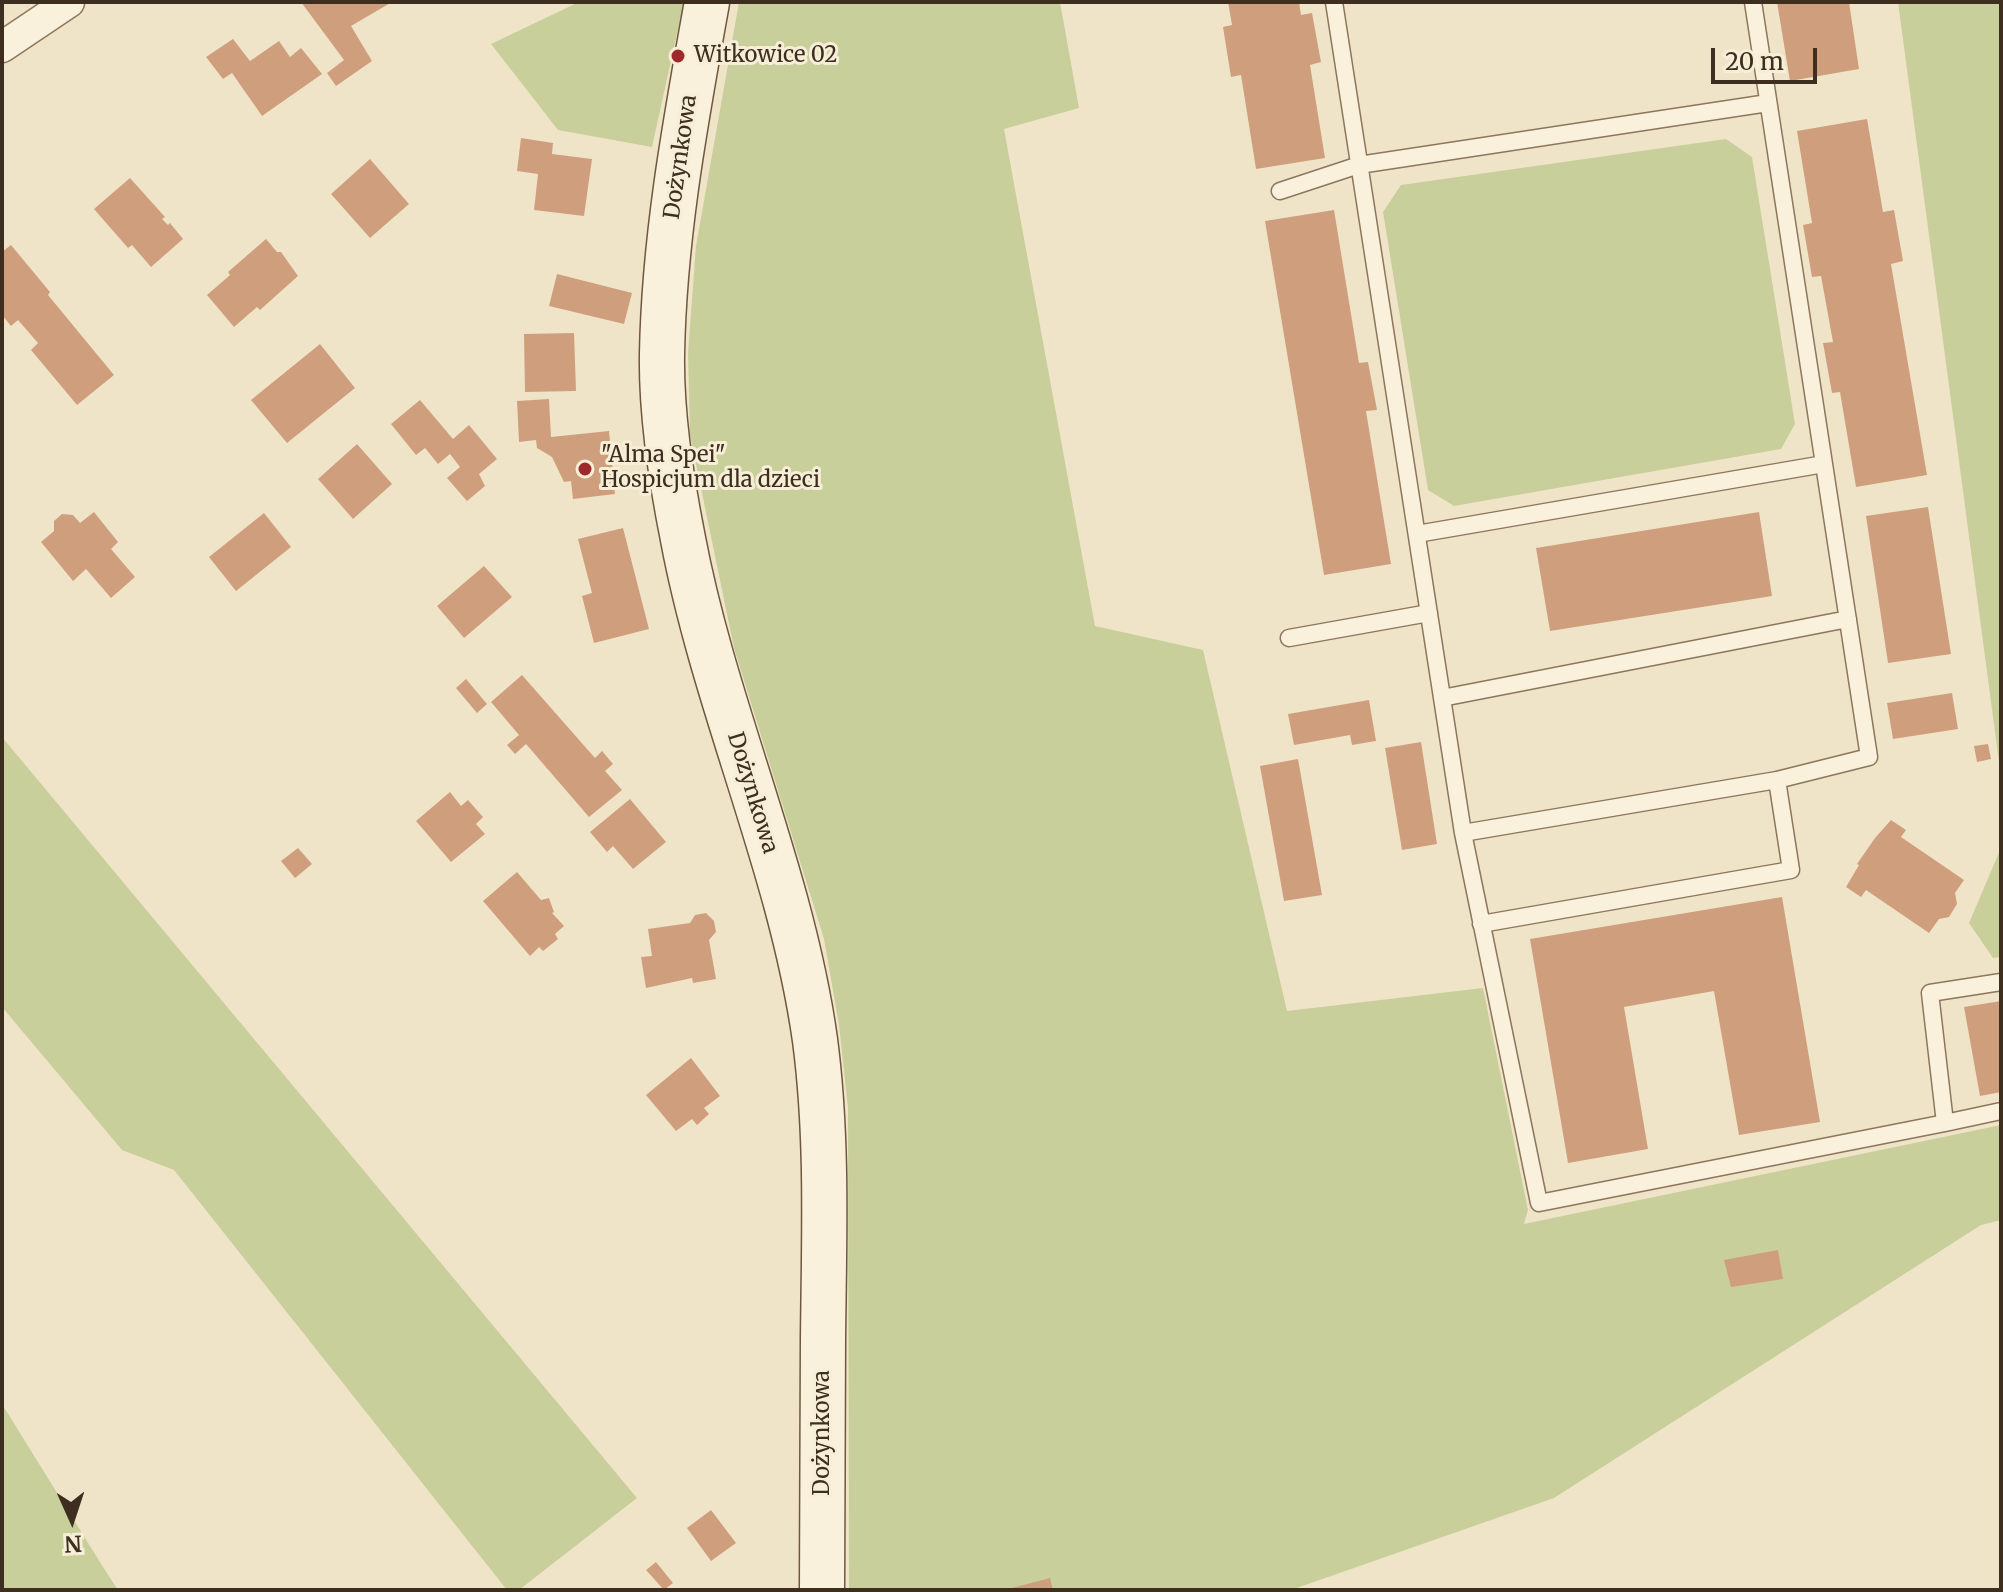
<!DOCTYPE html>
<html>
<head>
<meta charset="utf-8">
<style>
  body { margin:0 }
  #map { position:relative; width:2003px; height:1592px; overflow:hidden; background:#f0e4c8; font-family:Merriweather,serif }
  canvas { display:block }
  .frame { position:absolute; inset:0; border:4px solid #3d2e20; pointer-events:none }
  .north { position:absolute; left:32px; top:1480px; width:80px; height:80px; -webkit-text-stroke:6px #f7eed8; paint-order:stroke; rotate:177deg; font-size:22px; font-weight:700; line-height:32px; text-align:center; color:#3d2e20 }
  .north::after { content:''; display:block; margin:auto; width:28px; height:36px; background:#3d2e20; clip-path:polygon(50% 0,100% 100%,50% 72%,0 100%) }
  .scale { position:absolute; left:1711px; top:48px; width:106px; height:36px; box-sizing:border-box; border:4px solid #3d2e20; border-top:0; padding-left:10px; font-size:24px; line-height:28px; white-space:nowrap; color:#3d2e20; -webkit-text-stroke:6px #f7eed8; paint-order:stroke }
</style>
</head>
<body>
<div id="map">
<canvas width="2003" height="1592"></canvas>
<div class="frame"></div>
<div class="north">N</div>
<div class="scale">20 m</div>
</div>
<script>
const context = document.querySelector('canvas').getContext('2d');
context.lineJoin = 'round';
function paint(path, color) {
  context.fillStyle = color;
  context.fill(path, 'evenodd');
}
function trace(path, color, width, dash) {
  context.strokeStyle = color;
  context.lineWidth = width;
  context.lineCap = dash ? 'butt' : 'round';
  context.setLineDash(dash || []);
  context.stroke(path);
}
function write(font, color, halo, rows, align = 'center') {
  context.font = font + ' Merriweather,serif';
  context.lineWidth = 6;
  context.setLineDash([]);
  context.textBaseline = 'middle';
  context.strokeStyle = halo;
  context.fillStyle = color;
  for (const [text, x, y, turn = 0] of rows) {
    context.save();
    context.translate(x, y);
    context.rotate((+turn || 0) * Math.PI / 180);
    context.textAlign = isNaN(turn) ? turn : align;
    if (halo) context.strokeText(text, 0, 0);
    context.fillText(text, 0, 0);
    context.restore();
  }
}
const green = new Path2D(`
  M 579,2 L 684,2 L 652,147 L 558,130 L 491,44 Z
  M 739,2 L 1060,2 L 1079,108 L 1004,129 L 1095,626 L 1203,650 L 1287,1011 L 1483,988 L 1528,1210 L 1524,1224 L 2001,1125 L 2001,1220 L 1981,1225 L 1554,1498 L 1291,1590 L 849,1590 L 848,1108 L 839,1025 L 824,939 L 734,648 L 690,435 L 688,353 L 696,246 Z
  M 1898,2 L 2001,2 L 2001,777 Z
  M 1726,139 L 1752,157 L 1795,424 L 1781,449 L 1454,506 L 1428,490 L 1383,212 L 1401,185 Z
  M 2,737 L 637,1498 L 519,1590 L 507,1590 L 174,1170 L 122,1150 L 2,1007 Z
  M 2001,848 L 2001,957 L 1993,958 L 1969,923 Z
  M 2,1404 L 103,1567 L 118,1590 L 2,1590 Z`);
const building = new Path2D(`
  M 301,2 L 392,2 L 351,26 L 372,61 L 336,86 L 327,73 L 344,60 Z
  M 1228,2 L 1299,2 L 1301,15 L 1312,13 L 1321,62 L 1310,65 L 1325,158 L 1256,169 L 1241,75 L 1231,77 L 1223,27 L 1232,25 Z
  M 1777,2 L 1849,2 L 1859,69 L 1790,81 Z
  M 233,39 L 250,61 L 279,41 L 290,57 L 301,48 L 322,74 L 262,116 L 232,73 L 223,79 L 206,57 Z
  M 1867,119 L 1883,212 L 1894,210 L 1903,261 L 1891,264 L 1927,475 L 1856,487 L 1840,392 L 1832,393 L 1823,343 L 1833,342 L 1821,276 L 1812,277 L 1803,225 L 1812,223 L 1797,131 Z
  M 521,138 L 553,143 L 552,154 L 592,159 L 584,216 L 534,210 L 538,174 L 517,171 Z
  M 370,159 L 409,204 L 370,238 L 331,194 Z
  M 130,178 L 165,217 L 162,219 L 168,225 L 170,223 L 183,239 L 151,267 L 132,245 L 128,248 L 94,209 Z
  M 1334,210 L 1359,363 L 1368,362 L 1377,410 L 1366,411 L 1391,564 L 1324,575 L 1265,221 Z
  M 266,239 L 277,252 L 281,252 L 298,276 L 260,310 L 257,307 L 234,327 L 207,295 L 230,275 L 228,272 Z
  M 11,245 L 50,292 L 48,295 L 114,375 L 77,405 L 31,350 L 38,343 L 18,320 L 11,326 L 2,315 L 2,252 Z
  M 557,274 L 632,293 L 624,324 L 549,306 Z
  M 574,333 L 576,391 L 525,392 L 524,334 Z
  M 320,344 L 355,388 L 287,443 L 251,400 Z
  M 549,399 L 551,437 L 609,431 L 615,494 L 573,499 L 571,481 L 564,482 L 552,457 L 537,448 L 536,440 L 519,442 L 517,401 Z
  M 420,400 L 453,439 L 469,425 L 497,459 L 479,474 L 485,486 L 467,501 L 447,478 L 460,467 L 450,454 L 438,464 L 425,448 L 416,455 L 391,424 Z
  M 357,444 L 392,484 L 353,519 L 318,479 Z
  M 1928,507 L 1951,654 L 1888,663 L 1866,516 Z
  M 94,512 L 118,542 L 111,549 L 135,577 L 111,598 L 86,569 L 73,581 L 41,542 L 54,531 L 54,521 L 62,514 L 73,515 L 80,523 Z
  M 1759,512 L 1772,596 L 1550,631 L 1536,548 Z
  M 264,513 L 291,547 L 236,591 L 209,557 Z
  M 623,528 L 649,629 L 594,643 L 582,596 L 592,593 L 578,539 Z
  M 484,566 L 512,597 L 464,638 L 437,606 Z
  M 522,675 L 595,758 L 602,751 L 613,764 L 605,771 L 622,790 L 589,817 L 526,744 L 515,754 L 507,745 L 519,735 L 491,702 Z
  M 466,679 L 487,704 L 477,713 L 456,688 Z
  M 1952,693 L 1958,729 L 1893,739 L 1887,703 Z
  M 1369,700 L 1376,741 L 1352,745 L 1350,735 L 1294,745 L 1288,714 Z
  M 1421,742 L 1437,844 L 1402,850 L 1385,748 Z
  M 1988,744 L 1991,759 L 1977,762 L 1974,746 Z
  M 1298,759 L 1322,895 L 1284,901 L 1260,766 Z
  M 450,792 L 461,806 L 468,800 L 483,817 L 476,824 L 485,834 L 451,862 L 416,821 Z
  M 630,799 L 666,842 L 633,869 L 613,846 L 607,852 L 590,832 Z
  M 1891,820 L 1906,830 L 1901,837 L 1964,880 L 1955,893 L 1957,904 L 1949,917 L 1939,919 L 1929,933 L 1866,890 L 1861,897 L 1846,887 L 1859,865 L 1857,864 L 1875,838 Z
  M 298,848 L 312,864 L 295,878 L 281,861 Z
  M 517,872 L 541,900 L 549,898 L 554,912 L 552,913 L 564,926 L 555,934 L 558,939 L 543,951 L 539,947 L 530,956 L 483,901 Z
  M 1782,897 L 1820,1122 L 1739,1135 L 1714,991 L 1624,1007 L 1648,1149 L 1568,1163 L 1530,939 Z
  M 706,913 L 714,921 L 716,932 L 709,940 L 716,979 L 693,983 L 692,978 L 646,988 L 641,957 L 652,956 L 648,929 L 690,923 L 695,915 Z
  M 2001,1001 L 2001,1092 L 1980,1096 L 1964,1007 Z
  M 691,1058 L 720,1096 L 704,1108 L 709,1114 L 697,1125 L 692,1119 L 676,1131 L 646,1095 Z
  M 1778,1250 L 1783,1279 L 1731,1287 L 1724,1260 Z
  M 711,1510 L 736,1543 L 711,1561 L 687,1528 Z
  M 656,1562 L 673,1583 L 664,1590 L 646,1570 Z
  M 1050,1578 L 1053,1590 L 1008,1590 L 1008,1589 Z`);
const lane = new Path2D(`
  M 1334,2 L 1463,833 L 1539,1203 L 1945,1123 L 1930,993 L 2001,982
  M 1280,191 L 1359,165 L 1768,103
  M 1417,534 L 1824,464
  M 1289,638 L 1429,613
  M 1442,698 L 1848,619
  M 1463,833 L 1777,780 L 1869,757 L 1753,2
  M 1481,924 L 1791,870 L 1777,780
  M 1945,1123 L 2001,1111`);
const street = new Path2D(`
  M 2,47 L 69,2`);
const secondary = new Path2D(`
  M 707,2 C 686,119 664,236 662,355 C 661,416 671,479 683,539 C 715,709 791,869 815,1040 C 828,1138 824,1240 823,1339 C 822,1423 823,1506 822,1590`);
const markers = [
  [678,56,8,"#9e2a2b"],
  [585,469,8,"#9e2a2b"]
];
const poiNames = [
  ["Witkowice 02",694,56],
  ["\"Alma Spei\"",601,456],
  ["Hospicjum dla dzieci",601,481]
];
const streetNames = [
  ["Dożynkowa",681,157,-82],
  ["Dożynkowa",752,793,73],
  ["Dożynkowa",823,1433,-90]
];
paint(green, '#c9cf9b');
paint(building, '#cf9f7d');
trace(lane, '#8d765c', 19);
trace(street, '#8d765c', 33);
trace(secondary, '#6f573f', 47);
trace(lane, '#faf1dc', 16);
trace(street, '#faf1dc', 30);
trace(secondary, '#faf1dc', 44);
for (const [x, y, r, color] of markers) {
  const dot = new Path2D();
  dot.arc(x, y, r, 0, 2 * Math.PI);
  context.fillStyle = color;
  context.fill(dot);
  trace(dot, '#f7eed8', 3);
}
write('22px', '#3d2e20', '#f7eed8', poiNames, 'left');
write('22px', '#3d2e20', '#f7eed8', streetNames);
</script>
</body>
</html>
